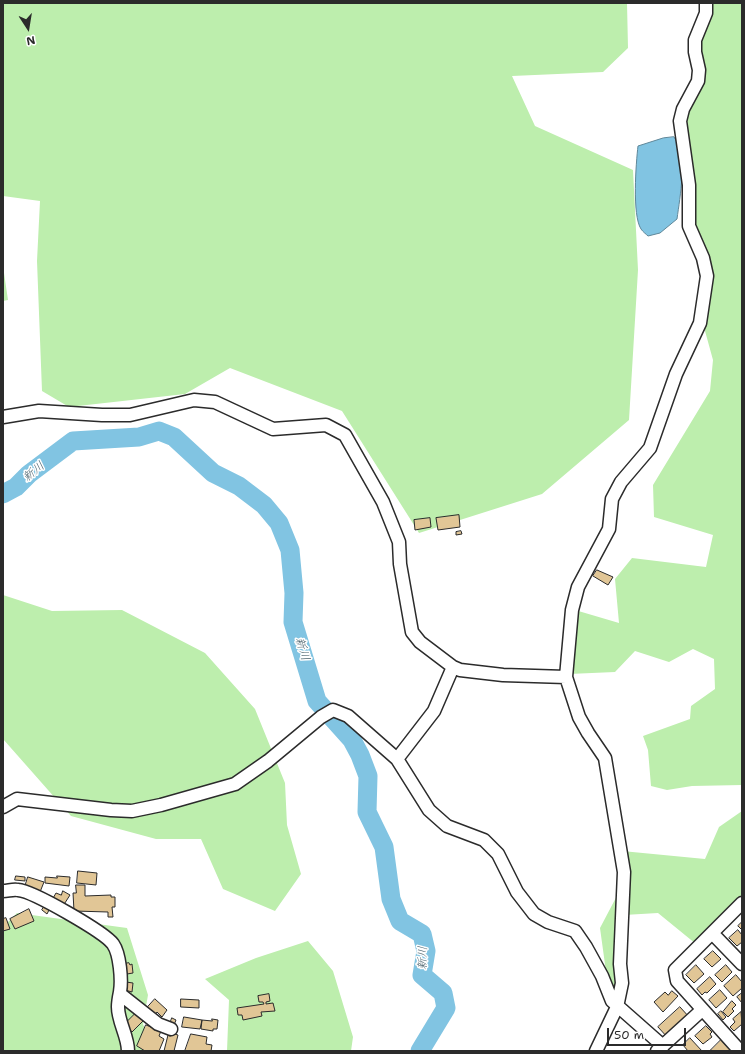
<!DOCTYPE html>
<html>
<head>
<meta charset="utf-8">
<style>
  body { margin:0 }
  #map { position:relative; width:745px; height:1054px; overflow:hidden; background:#fff; font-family:"Shantell Sans",sans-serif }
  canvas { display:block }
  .frame { position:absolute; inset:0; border:4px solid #2b2b2b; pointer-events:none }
  .north { position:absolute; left:8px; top:8px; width:40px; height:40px; -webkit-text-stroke:3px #fff; paint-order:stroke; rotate:168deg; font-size:11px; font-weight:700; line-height:16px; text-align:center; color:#2b2b2b }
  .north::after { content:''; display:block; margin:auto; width:14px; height:18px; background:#2b2b2b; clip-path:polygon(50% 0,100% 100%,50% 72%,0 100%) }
  .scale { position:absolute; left:607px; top:1028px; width:79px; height:18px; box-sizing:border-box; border:2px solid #2b2b2b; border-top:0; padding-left:5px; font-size:12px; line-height:14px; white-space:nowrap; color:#2b2b2b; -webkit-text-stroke:3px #fff; paint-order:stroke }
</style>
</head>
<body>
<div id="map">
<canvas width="745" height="1054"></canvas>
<div class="frame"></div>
<div class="north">N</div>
<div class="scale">50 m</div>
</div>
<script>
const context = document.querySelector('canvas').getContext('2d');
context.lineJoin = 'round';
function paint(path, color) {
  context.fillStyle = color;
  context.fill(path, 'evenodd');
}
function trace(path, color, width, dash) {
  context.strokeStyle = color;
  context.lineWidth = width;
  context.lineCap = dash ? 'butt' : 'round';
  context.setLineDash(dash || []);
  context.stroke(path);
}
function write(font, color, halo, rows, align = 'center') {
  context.font = font + ' "Shantell Sans","Klee One",sans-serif';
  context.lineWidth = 3;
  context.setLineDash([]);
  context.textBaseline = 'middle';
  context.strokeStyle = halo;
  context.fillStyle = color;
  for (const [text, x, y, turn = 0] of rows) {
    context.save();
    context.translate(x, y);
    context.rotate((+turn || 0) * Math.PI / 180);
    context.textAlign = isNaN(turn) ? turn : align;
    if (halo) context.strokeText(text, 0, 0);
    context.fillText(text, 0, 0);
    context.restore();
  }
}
const green = new Path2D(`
  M 3,3 L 627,3 L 628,48 L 603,72 L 512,76 L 535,126 L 633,170 L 638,270 L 629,420 L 542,494 L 419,533 L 342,411 L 230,368 L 185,394 L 69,407 L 42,391 L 37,261 L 40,201 L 3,196 Z
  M 708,3 L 742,3 L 742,785 L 692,786 L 667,790 L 651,786 L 648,750 L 643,736 L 690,719 L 691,706 L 715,689 L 714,659 L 693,649 L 669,662 L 635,651 L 615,672 L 569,674 L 575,610 L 619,623 L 615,579 L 632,558 L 706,567 L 713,535 L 654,517 L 653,485 L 710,391 L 713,360 L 702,320 L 707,293 L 692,228 L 682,119 L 700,81 L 696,51 Z
  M 3,266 L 8,300 L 3,301 Z
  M 3,595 L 52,611 L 122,610 L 205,653 L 255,709 L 285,783 L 287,825 L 301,874 L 275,911 L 223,889 L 201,839 L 156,839 L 71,816 L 3,739 Z
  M 742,811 L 742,897 L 696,944 L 658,913 L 624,915 L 622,851 L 705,859 L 719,827 Z
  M 620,890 L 617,995 L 607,979 L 600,928 Z
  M 17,913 L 127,928 L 148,995 L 143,1024 L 154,1051 L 3,1051 L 3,927 Z
  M 308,941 L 333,971 L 353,1037 L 351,1051 L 227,1051 L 229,1000 L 205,979 L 256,958 Z`);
const water = new Path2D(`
  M 674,137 C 688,157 680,196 677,219 L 660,233 L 648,236 C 646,234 643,232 641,229 C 632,215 636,163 638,146 L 663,138 Z`);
const river = new Path2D(`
  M 3,494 L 16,487 L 29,474 L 73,441 L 139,437 L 159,431 L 174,437 L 213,473 L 239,486 L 264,505 L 279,523 L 290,550 L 294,593 L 293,622 L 317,701 L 352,740 L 360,755 L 368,776 L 367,812 L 384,847 L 391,899 L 400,921 L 422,934 L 426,951 L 422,975 L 443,993 L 446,1008 L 420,1051`);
const building = new Path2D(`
  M 459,515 L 460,527 L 438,530 L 436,518 Z
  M 430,518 L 431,527 L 415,530 L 414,520 Z
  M 461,531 L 462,534 L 456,535 L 456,532 Z
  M 597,570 L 613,577 L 608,585 L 593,576 Z
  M 78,871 L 97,873 L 96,885 L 77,883 Z
  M 16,876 L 25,877 L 25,881 L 15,880 Z
  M 57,876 L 70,877 L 69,886 L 45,883 L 45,877 L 57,878 Z
  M 28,877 L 44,882 L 40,892 L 25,887 Z
  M 76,885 L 85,885 L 85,896 L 111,895 L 111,897 L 115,897 L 115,907 L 112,907 L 113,917 L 108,917 L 108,912 L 74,911 L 73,893 L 76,893 Z
  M 63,891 L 70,895 L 63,906 L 52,900 L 56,893 L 61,895 Z
  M 44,907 L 49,910 L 47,914 L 42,910 Z
  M 29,909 L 34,921 L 15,929 L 10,919 Z
  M 6,918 L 10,929 L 3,931 L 3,919 Z
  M 742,922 L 742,930 L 738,926 Z
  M 738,930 L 742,935 L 742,942 L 737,946 L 729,938 Z
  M 713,951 L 721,959 L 712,967 L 704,959 Z
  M 129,963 L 130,965 L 132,964 L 133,973 L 127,974 L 124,964 Z
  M 696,965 L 704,974 L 694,983 L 686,975 Z
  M 726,965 L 732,972 L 722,982 L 715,975 Z
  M 736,975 L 742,982 L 742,988 L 733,996 L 724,986 Z
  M 710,977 L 716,984 L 707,993 L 705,992 L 702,995 L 697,989 Z
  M 126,982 L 133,983 L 132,992 L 125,990 Z
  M 720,990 L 727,998 L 716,1008 L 709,1000 Z
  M 672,991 L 678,996 L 663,1012 L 654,1002 L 665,992 L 668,995 Z
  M 742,993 L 742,1003 L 737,997 Z
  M 269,994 L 270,1001 L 266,1002 L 266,1004 L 273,1003 L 275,1011 L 261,1012 L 262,1016 L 243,1020 L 242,1015 L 238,1015 L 237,1008 L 264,1004 L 263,1002 L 259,1002 L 258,996 Z
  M 155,999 L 167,1010 L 162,1017 L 157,1012 L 154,1016 L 146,1009 Z
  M 181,999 L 199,1000 L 199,1008 L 181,1007 Z
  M 732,1001 L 736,1005 L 732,1009 L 734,1011 L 728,1017 L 723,1012 Z
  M 680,1007 L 690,1018 L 668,1038 L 658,1027 Z
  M 138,1011 L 145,1019 L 132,1032 L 125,1024 Z
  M 721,1011 L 726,1017 L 723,1020 L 718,1014 Z
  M 741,1012 L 742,1024 L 734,1031 L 730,1027 L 735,1022 L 733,1019 Z
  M 184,1017 L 202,1020 L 200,1029 L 182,1027 Z
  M 172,1018 L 176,1020 L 174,1025 L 170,1024 Z
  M 212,1019 L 218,1020 L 217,1029 L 213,1029 L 213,1031 L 201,1029 L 202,1020 L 212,1021 Z
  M 146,1025 L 161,1031 L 159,1036 L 164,1039 L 159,1051 L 145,1051 L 137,1046 Z
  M 706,1026 L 712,1032 L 710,1034 L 712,1037 L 703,1044 L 695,1036 Z
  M 171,1033 L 178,1035 L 174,1051 L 164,1051 L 168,1035 L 170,1036 Z
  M 191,1034 L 207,1037 L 206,1044 L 212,1045 L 211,1051 L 185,1051 Z
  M 690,1038 L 702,1051 L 688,1051 L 683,1045 Z
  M 721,1040 L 731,1051 L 713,1051 L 711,1050 Z`);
const minor = new Path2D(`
  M 3,417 L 39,411 L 102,415 L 130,415 L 194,400 L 215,402 L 273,429 L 326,425 L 345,435 L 383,502 L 399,542 L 400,564 L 412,632 L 420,642 L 453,667 L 460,670 L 503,675 L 566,677
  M 397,759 L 434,711 L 453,667
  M 3,807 L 17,799 L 111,810 L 132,811 L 161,805 L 235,784 L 268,761 L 321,717 L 333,710 L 348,716 L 397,759 L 429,810 L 447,826 L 484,840 L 498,854 L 517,892 L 534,914 L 548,922 L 575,931 L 586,947 L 602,976 L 612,1001 L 663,1046
  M 3,891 C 8,891 13,889 18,890 C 33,891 104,932 113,944 C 120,954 122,980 120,992 C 119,997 118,1002 118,1007 C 118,1022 128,1036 128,1051
  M 713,934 L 742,964
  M 120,994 L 158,1024 L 171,1029
  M 596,1051 L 617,1007 L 622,983 L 620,964 L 624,872 L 605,758 L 588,733 L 579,717 L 566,677 L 572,610 L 578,587 L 609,529 L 612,499 L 621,482 L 650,448 L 676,374 L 700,323 L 707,276 L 703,258 L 689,226 L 689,185 L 680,121 L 683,109 L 698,81 L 699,70 L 695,52 L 695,40 L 706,13 L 706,3
  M 657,1051 L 702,1010
  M 740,1051 L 677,981 L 675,970 L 742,903`);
const waterNames = [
  ["新川",34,472,-40],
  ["新川",302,649,73],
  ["新川",423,958,-89]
];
paint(green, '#bdeead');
paint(water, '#81c4e2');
trace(water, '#5f8799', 1);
trace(river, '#81c4e2', 19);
paint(building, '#e1c696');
trace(building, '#2b2b2b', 1);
trace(minor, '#2b2b2b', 15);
trace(minor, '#fff', 12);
write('italic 12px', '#49616b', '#fff', waterNames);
</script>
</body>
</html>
